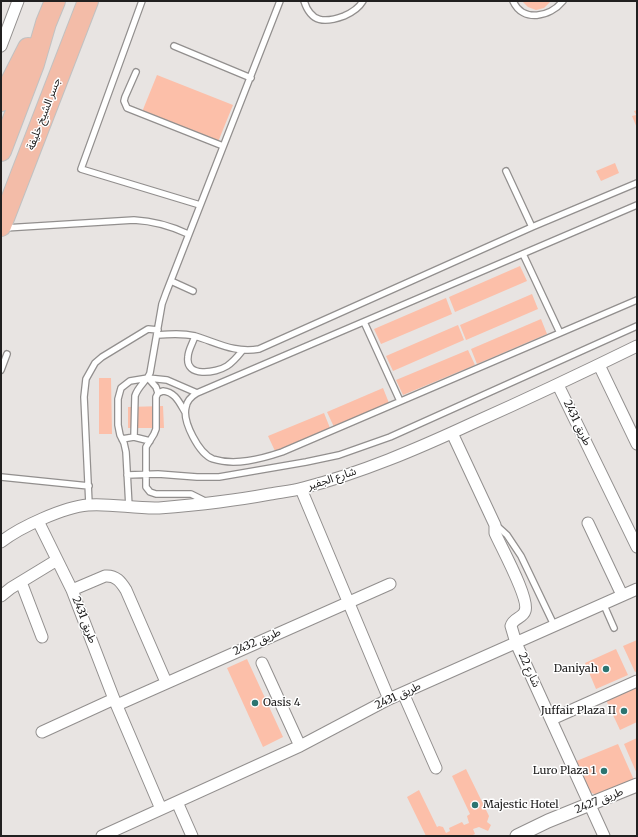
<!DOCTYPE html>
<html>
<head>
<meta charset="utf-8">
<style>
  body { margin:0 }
  #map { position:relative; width:638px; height:837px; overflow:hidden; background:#e8e4e2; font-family:Merriweather,serif }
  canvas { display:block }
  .frame { position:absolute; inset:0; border:2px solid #212020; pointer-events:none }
</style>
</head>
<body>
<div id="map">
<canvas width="638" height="837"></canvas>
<div class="frame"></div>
</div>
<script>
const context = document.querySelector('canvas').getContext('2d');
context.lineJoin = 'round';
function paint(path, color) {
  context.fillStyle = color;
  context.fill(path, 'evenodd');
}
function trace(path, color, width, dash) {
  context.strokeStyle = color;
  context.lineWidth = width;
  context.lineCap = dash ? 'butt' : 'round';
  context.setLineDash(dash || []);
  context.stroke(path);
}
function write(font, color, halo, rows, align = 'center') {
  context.font = font + ' Merriweather,"Noto Sans Arabic",serif';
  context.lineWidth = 3;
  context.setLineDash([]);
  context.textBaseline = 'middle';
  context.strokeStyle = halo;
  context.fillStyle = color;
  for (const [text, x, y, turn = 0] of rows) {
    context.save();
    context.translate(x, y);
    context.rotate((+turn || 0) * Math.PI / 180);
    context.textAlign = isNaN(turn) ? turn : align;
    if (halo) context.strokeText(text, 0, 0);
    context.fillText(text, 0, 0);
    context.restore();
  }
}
const building = new Path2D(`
  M 522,1 L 551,1 L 544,8 L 536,10 L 528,7 Z
  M 157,75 L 233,105 L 218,142 L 142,112 Z
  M 637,110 L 637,128 L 632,116 L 636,115 L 634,111 Z
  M 615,163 L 619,173 L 601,181 L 596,171 Z
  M 520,266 L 527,281 L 455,312 L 449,297 Z
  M 532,294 L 538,309 L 466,340 L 460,325 Z
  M 446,298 L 452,314 L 381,344 L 374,329 Z
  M 541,319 L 547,334 L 477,364 L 471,349 Z
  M 458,325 L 464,340 L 393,371 L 386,356 Z
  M 468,350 L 475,365 L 403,395 L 396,380 Z
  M 99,378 L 111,378 L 112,434 L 99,434 Z
  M 383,388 L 389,403 L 334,427 L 327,412 Z
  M 163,406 L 164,428 L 128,428 L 128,407 Z
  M 324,413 L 330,428 L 275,451 L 268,436 Z
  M 637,640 L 637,671 L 635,672 L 623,646 Z
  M 616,649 L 628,675 L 596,689 L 585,663 Z
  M 247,659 L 283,737 L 263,747 L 227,668 Z
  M 637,686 L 637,722 L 620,730 L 606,700 Z
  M 637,738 L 637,774 L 624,744 Z
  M 618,744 L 634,780 L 597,795 L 587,791 L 574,762 Z
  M 466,769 L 489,816 L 487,822 L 491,825 L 488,831 L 479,827 L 473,829 L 475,834 L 471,836 L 426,836 L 407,797 L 419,790 L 437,827 L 439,826 L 443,827 L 446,833 L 450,831 L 449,828 L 462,822 L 464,825 L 469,823 L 467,816 L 470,814 L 452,776 Z`);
const service = new Path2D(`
  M 142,1 L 81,169 L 200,205
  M 304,1 C 311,23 325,23 344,16 C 351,13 359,8 363,1
  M 513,1 C 523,23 550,17 563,1
  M 174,46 L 251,78
  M 136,72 L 125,97 L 124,101 L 127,108 L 223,146
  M 506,171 L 532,227
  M 637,205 L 197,393 C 192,396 187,400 186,407 C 182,421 199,454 213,459 C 235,466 261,459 282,452 L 637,300
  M 5,228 L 134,220 C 153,221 171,226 188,234
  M 523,254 L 560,333
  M 171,281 L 193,291
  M 364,322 L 400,401
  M 157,335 C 170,334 182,333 195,336 C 218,343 234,353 259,349 L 532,227 L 637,183
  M 195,336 C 193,343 188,350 188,357 C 185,378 216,373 227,366 C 233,362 238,356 242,351
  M 1,370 L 7,354
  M 148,378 L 156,387 L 158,393
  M 185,412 C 179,402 175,392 163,391 L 158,393 L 156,397 L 156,429 L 154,434 L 146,447 L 146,487 L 150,492 L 156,494 L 191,494 L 203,500 L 207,503
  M 134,437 L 135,396 C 138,386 146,382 150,373 L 162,304 L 166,293 L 280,1
  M 122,439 L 134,437 L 150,441
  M 127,475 L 158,474 L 197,477 L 219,477 L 306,462 L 339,455 L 390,437 L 637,326
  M 1,477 L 89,486
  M 89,504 L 84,397 L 86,379 L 95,363 L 102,357 L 148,329 L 158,330
  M 129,507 L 126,452 L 124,443 L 120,435 L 118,425 L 118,399 L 121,388 L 130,381 L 148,378 L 167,380 L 197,393
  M 496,525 L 507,535 L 521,556 L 554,625
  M 603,603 L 614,628`);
const minor = new Path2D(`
  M 1,46 L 18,1
  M 599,365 L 637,444
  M 558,385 L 637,547
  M 452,433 L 495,525 L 495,533 C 501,547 530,599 525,611 C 523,618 513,618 511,626 L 516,643 L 604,836
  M 301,489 L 389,699
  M 38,521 L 72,590 L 114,699 L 161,809
  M 588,523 L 622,595
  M 1,542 C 20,527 64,507 88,505 C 110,503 136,509 159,508 C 196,505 233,501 270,494 C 281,492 293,491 303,488 C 361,473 417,449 471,424 C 527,399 582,373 637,346
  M 21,582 L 42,637
  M 72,590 L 105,576 C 116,575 121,582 126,590 L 166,682
  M 1,596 L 11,588 L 57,560
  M 262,663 L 300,746
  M 403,693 L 436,768
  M 117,705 L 390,584
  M 552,719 L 637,681
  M 42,732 L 114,699
  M 177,802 L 192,836
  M 102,836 L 300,746 L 389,699 L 637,589`);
const tertiary = new Path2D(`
  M 517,836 L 548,821 L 637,785`);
const motorway = new Path2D(`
  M 1,101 L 28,48
  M 1,151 L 34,64 L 46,23 L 55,1
  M 1,226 L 88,1`);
const markers = [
  [606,669,4,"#2c7571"],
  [255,703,4,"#2c7571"],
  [624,711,4,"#2c7571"],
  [604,771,4,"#2c7571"],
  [475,805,4,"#2c7571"]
];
const streetNames = [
  ["جسر الشيخ خليفة",44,114,-69],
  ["طريق 2431",577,423,64],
  ["شارع الجفير",332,479,-18],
  ["طريق 2431",84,620,69],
  ["طريق 2432",257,642,-24],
  ["شارع 22",529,670,65],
  ["طريق 2431",398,696,-25],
  ["طريق 2427",599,801,-22]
];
const poiNames = [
  ["Daniyah",598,669],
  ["Oasis 4",263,703,"left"],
  ["Juffair Plaza II",616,711],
  ["Luro Plaza 1",596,771],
  ["Majestic Hotel",483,805,"left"]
];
paint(building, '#fcbfa9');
trace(service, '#928f8e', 8);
trace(minor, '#928f8e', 13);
trace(tertiary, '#928f8e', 15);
trace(motorway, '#c1c1c1', 22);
trace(service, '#fff', 5.5);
trace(minor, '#fff', 11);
trace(tertiary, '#fff', 13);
trace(motorway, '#f3bca8', 20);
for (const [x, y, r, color] of markers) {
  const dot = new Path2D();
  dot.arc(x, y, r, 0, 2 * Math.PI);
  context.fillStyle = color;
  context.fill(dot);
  trace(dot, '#fff', 1.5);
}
write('11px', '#212020', '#fff', streetNames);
write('11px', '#212020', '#fff', poiNames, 'right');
</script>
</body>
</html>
